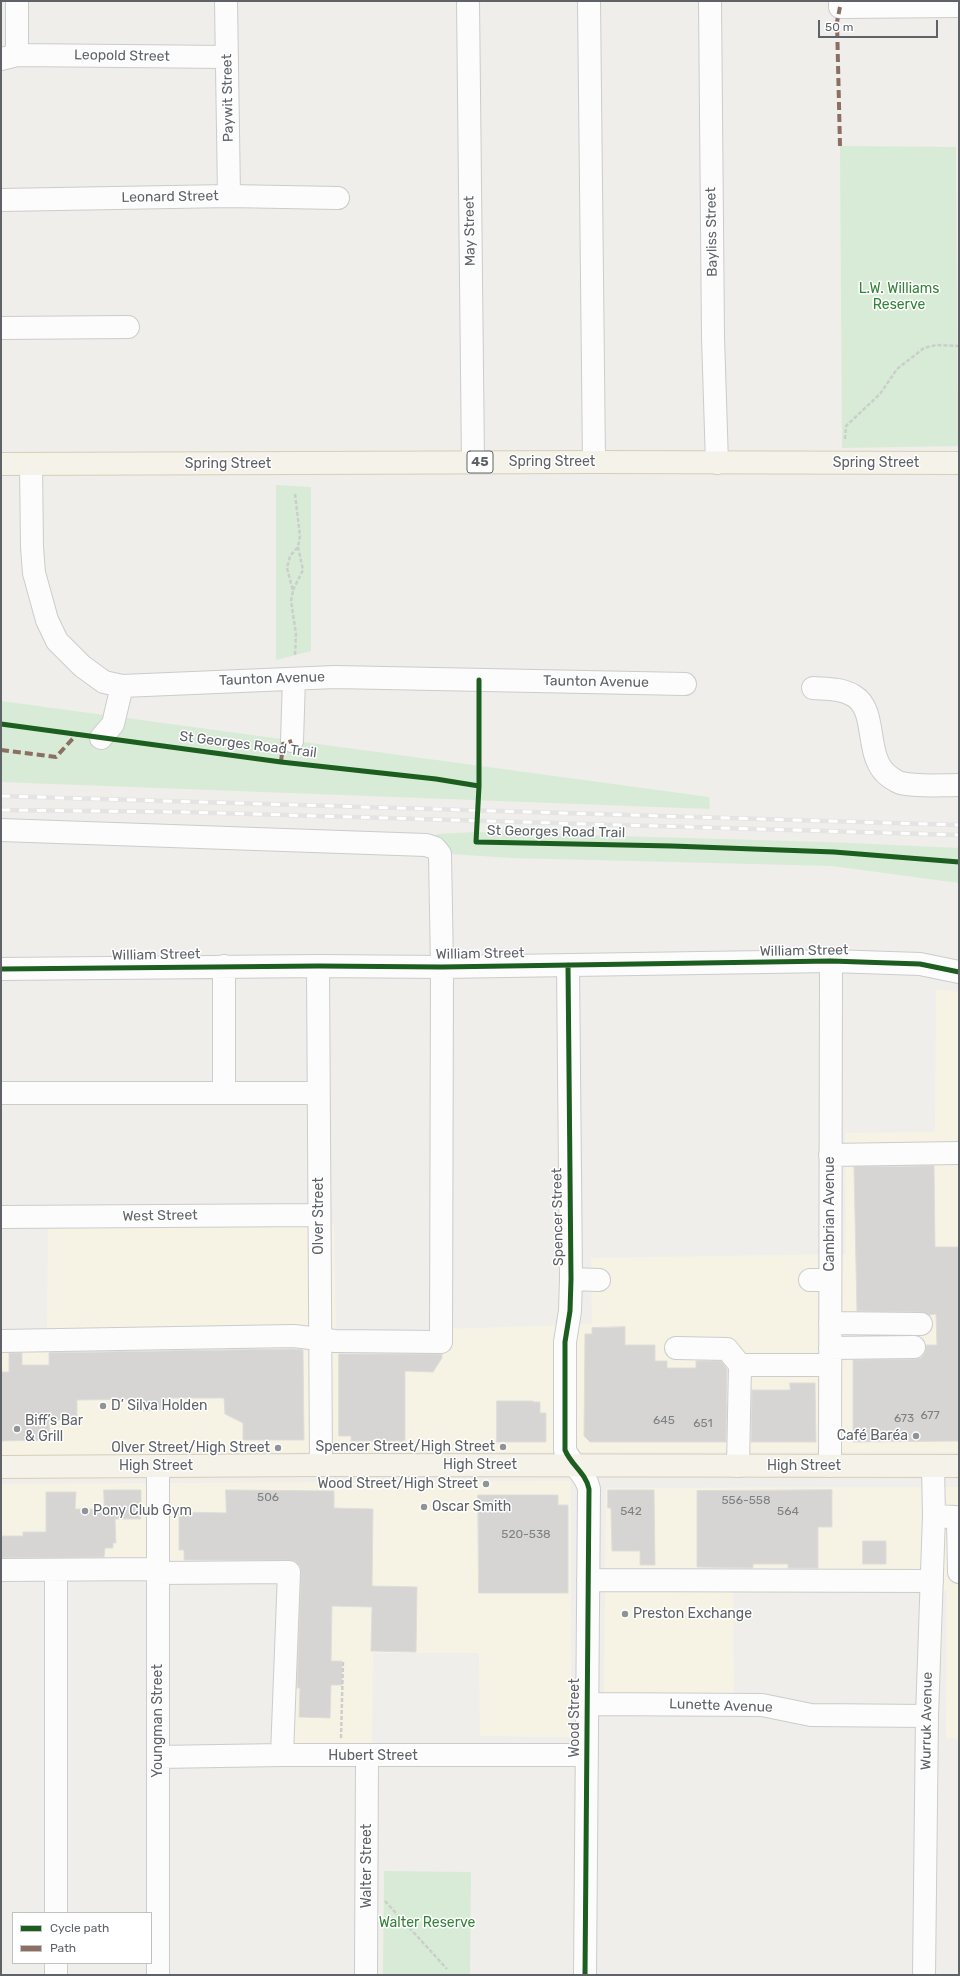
<!DOCTYPE html>
<html>
<head>
<meta charset="utf-8">
<style>
  body { margin:0 }
  #map { position:relative; width:960px; height:1976px; overflow:hidden; background:#efeeea; font-family:Rubik,sans-serif }
  canvas { display:block }
  .frame { position:absolute; inset:0; border:2px solid #5f6368; pointer-events:none }
  .legend { position:absolute; left:12px; top:1912px; width:140px; height:52px; box-sizing:border-box; background:#fff; border:1px solid #bfc1c3; margin:0; padding:5px 7px; list-style:none; font-size:12px; color:#5f6368 }
  .legend li { display:flex; align-items:center; gap:8px; height:20px }
  .legend b { width:20px; border:1px solid #bfc1c3 }
  .scale { position:absolute; left:818px; top:20px; width:120px; height:18px; box-sizing:border-box; border:2px solid #5f6368; border-top:0; padding-left:5px; font-size:12px; line-height:14px; white-space:nowrap; color:#5f6368; -webkit-text-stroke:3px #fff; paint-order:stroke }
</style>
</head>
<body>
<div id="map">
<canvas width="960" height="1976"></canvas>
<div class="frame"></div>
<ul class="legend">
<li><b style="height:5px;background:#1b5e20"></b>Cycle path</li>
<li><b style="height:5px;background:#8d6e63"></b>Path</li>
</ul>
<div class="scale">50 m</div>
</div>
<script>
const context = document.querySelector('canvas').getContext('2d');
context.lineJoin = 'round';
function paint(path, color) {
  context.fillStyle = color;
  context.fill(path, 'evenodd');
}
function trace(path, color, width, dash) {
  context.strokeStyle = color;
  context.lineWidth = width;
  context.lineCap = dash ? 'butt' : 'round';
  context.setLineDash(dash || []);
  context.stroke(path);
}
function write(font, color, halo, rows, align = 'center') {
  context.font = font + ' Rubik,sans-serif';
  context.lineWidth = 3;
  context.setLineDash([]);
  context.textBaseline = 'middle';
  context.strokeStyle = halo;
  context.fillStyle = color;
  for (const [text, x, y, turn = 0] of rows) {
    context.save();
    context.translate(x, y);
    context.rotate((+turn || 0) * Math.PI / 180);
    context.textAlign = isNaN(turn) ? turn : align;
    if (halo) context.strokeText(text, 0, 0);
    context.fillText(text, 0, 0);
    context.restore();
  }
}
const commercial = new Path2D(`
  M 936,989 L 959,992 L 959,1452 L 335,1452 L 1,1455 L 1,1333 L 47,1332 L 48,1226 L 334,1223 L 336,1333 L 592,1324 L 591,1258 L 846,1254 L 845,1133 L 935,1132 Z
  M 571,1481 L 571,1737 L 480,1736 L 479,1653 L 373,1653 L 372,1747 L 287,1751 L 291,1575 L 1,1577 L 1,1484 Z
  M 959,1487 L 959,1739 L 946,1738 L 947,1591 L 733,1592 L 734,1700 L 604,1699 L 606,1488 Z`);
const green = new Path2D(`
  M 840,146 L 956,147 L 958,446 L 842,448 Z
  M 276,485 L 311,487 L 311,651 L 276,660 Z
  M 1,701 L 709,797 L 710,809 L 1,782 Z
  M 476,832 L 827,842 L 959,848 L 959,883 L 832,866 L 512,858 L 435,853 L 427,847 L 437,834 Z
  M 384,1871 L 471,1872 L 470,1975 L 383,1975 Z`);
const building = new Path2D(`
  M 934,1166 L 935,1247 L 959,1247 L 959,1441 L 853,1442 L 853,1360 L 915,1359 L 921,1358 L 925,1353 L 926,1345 L 937,1345 L 936,1314 L 929,1315 L 921,1312 L 857,1311 L 854,1167 Z
  M 625,1327 L 625,1345 L 655,1345 L 655,1361 L 667,1361 L 667,1368 L 696,1368 L 696,1361 L 721,1361 L 727,1369 L 726,1442 L 590,1442 L 584,1436 L 585,1334 L 592,1334 L 592,1328 Z
  M 293,1349 L 303,1350 L 304,1440 L 243,1440 L 243,1423 L 225,1414 L 224,1398 L 166,1398 L 166,1409 L 143,1411 L 143,1399 L 77,1400 L 77,1420 L 49,1420 L 50,1440 L 1,1441 L 1,1372 L 9,1372 L 9,1353 L 22,1353 L 22,1365 L 49,1365 L 49,1353 Z
  M 339,1354 L 442,1354 L 442,1358 L 433,1372 L 405,1371 L 405,1441 L 351,1441 L 351,1436 L 339,1436 Z
  M 790,1383 L 815,1383 L 816,1442 L 751,1442 L 752,1390 L 790,1390 Z
  M 497,1401 L 533,1401 L 533,1402 L 540,1402 L 540,1413 L 546,1413 L 546,1442 L 497,1442 Z
  M 104,1490 L 141,1490 L 141,1519 L 115,1519 L 116,1543 L 113,1543 L 113,1548 L 105,1548 L 104,1557 L 1,1558 L 1,1536 L 23,1536 L 23,1532 L 46,1532 L 46,1492 L 76,1492 L 75,1509 L 104,1509 Z
  M 226,1490 L 334,1491 L 334,1508 L 373,1509 L 372,1586 L 417,1587 L 416,1652 L 371,1651 L 372,1607 L 332,1606 L 331,1661 L 342,1661 L 342,1685 L 331,1685 L 330,1718 L 299,1717 L 300,1688 L 297,1688 L 301,1572 L 300,1566 L 295,1561 L 289,1560 L 184,1560 L 184,1550 L 179,1550 L 179,1512 L 226,1513 Z
  M 608,1490 L 654,1490 L 655,1565 L 640,1565 L 640,1551 L 612,1551 L 611,1508 L 608,1508 Z
  M 832,1490 L 832,1527 L 818,1527 L 818,1568 L 788,1568 L 788,1564 L 753,1564 L 753,1568 L 697,1567 L 697,1491 Z
  M 478,1495 L 558,1495 L 558,1505 L 568,1505 L 568,1593 L 479,1593 Z
  M 863,1541 L 886,1541 L 886,1564 L 863,1564 Z`);
const path = new Path2D(`
  M 845,439 L 846,426 L 880,394 L 897,369 L 924,348 L 936,345 L 959,346
  M 295,494 L 300,536 L 298,547 L 290,556 L 287,568 L 293,591 L 291,601 L 296,634 L 295,655
  M 293,590 L 303,570 L 298,547
  M 341,1738 L 343,1662
  M 385,1901 L 447,1969`);
const minor = new Path2D(`
  M 226,1 L 229,196
  M 468,1 L 473,462
  M 589,1 L 594,462
  M 710,1 L 713,337 L 717,463
  M 840,1 L 840,7 L 959,6
  M 17,55 L 227,57
  M 1,59 L 17,55 L 17,1
  M 1,200 L 229,196 L 338,198
  M 1,328 L 128,327
  M 31,464 L 32,547 L 34,573 L 47,620 L 57,641 L 82,666 L 104,682 L 122,686 L 335,677 L 685,684
  M 813,688 C 827,689 841,688 854,696 C 879,711 863,759 890,777 C 893,779 897,782 901,783 C 918,787 941,785 959,785
  M 101,738 L 113,724 L 122,686
  M 292,741 L 294,679
  M 1,830 L 426,845 L 435,848 L 440,854 L 442,967 L 441,1342 L 335,1341 L 294,1336 L 1,1341
  M 568,965 L 571,1279 L 570,1311 L 565,1342 L 565,1450 C 571,1465 586,1473 589,1489 L 585,1975
  M 318,966 L 321,1465
  M 1,969 L 318,966 L 442,967 L 831,961 L 920,964 L 959,972
  M 1,1093 L 318,1093
  M 224,1093 L 224,966
  M 830,1155 L 959,1153
  M 1,1217 L 319,1215
  M 571,1279 L 599,1280
  M 810,1280 L 830,1280
  M 830,1323 L 921,1324
  M 676,1348 L 727,1349 L 740,1365 L 738,1466
  M 830,1348 L 914,1347
  M 740,1365 L 830,1365
  M 830,1466 L 831,961
  M 934,1516 L 955,1517 L 958,1521 L 959,1572
  M 1,1570 L 158,1569
  M 158,1573 L 289,1572 L 282,1755
  M 588,1580 L 932,1581
  M 587,1704 L 762,1705 L 811,1715 L 927,1716
  M 158,1757 L 282,1755 L 587,1755
  M 56,1913 L 56,1570
  M 56,1975 L 56,1963
  M 158,1975 L 158,1466
  M 366,1975 L 367,1756
  M 924,1975 L 927,1716 L 934,1516 L 933,1466`);
const major = new Path2D(`
  M 1,464 L 594,462 L 959,463
  M 1,1467 L 321,1465 L 959,1466`);
const rail = new Path2D(`
  M 1,796 L 959,825
  M 1,810 L 183,812 L 959,835`);
const quiet = new Path2D(`
  M 840,146 L 837,22 L 840,7
  M 1,750 L 56,757 L 77,734
  M 281,762 L 283,744 L 292,741`);
const cycleway = new Path2D(`
  M 479,680 L 479,786 L 476,842 L 672,846 L 834,852 L 959,862
  M 1,724 L 281,762 L 436,779 L 479,786
  M 568,965 L 571,1279 L 570,1311 L 565,1342 L 565,1450 C 571,1465 586,1473 589,1489 L 585,1975
  M 1,969 L 318,966 L 442,967 L 831,961 L 920,964 L 959,972`);
const markers = [
  [103,1406,4,"#919496"],
  [17,1429,4,"#919496"],
  [916,1436,4,"#919496"],
  [503,1447,4,"#919496"],
  [278,1448,4,"#919496"],
  [486,1484,4,"#919496"],
  [424,1507,4,"#919496"],
  [85,1511,4,"#919496"],
  [625,1614,4,"#919496"]
];
const numberNames = [
  ["677",930,1416],
  ["673",904,1419],
  ["645",664,1421],
  ["651",703,1424],
  ["506",268,1498],
  ["556-558",746,1501],
  ["542",631,1512],
  ["564",788,1512],
  ["520-538",526,1535]
];
const shields = [
  [480,462,26]
];
const shieldNames = [
  ["45",480,462]
];
const streetNames = [
  ["Leopold Street",122,56,1],
  ["Paywit Street",228,98,-91],
  ["Leonard Street",170,197,-1],
  ["May Street",470,231,-91],
  ["Bayliss Street",712,232,-91],
  ["Spring Street",552,462],
  ["Spring Street",876,463],
  ["Spring Street",228,464],
  ["Taunton Avenue",272,679,-2],
  ["Taunton Avenue",596,682,1],
  ["St Georges Road Trail",248,745,7],
  ["St Georges Road Trail",556,832,1],
  ["William Street",804,951,-1],
  ["William Street",480,954,-1],
  ["William Street",156,955,-1],
  ["Cambrian Avenue",830,1214,-90],
  ["West Street",160,1216,-1],
  ["Olver Street",319,1216,-90],
  ["Spencer Street",558,1217,-91],
  ["High Street",480,1465],
  ["High Street",156,1466],
  ["High Street",804,1466],
  ["Lunette Avenue",721,1706,2],
  ["Wood Street",575,1718,-90],
  ["Youngman Street",158,1721,-90],
  ["Wurruk Avenue",927,1721,-89],
  ["Hubert Street",373,1756],
  ["Walter Street",367,1866,-90]
];
const parkNames = [
  ["L.W. Williams",899,289],
  ["Reserve",899,305],
  ["Walter Reserve",427,1923]
];
const poiNames = [
  ["D’ Silva Holden",111,1406],
  ["Biff’s Bar",25,1421],
  ["& Grill",25,1437],
  ["Café Baréa",908,1436,"right"],
  ["Spencer Street/High Street",495,1447,"right"],
  ["Olver Street/High Street",270,1448,"right"],
  ["Wood Street/High Street",478,1484,"right"],
  ["Oscar Smith",432,1507],
  ["Pony Club Gym",93,1511],
  ["Preston Exchange",633,1614]
];
paint(commercial, '#f7f3e4');
paint(green, '#d8ebd6');
paint(building, '#d6d5d3');
trace(building, '#deddd9', 1);
trace(minor, '#cbcccc', 24);
trace(major, '#d7ceb8', 24);
trace(path, '#cacfcc', 2.5, [4, 2]);
trace(minor, '#fdfcfc', 22);
trace(major, '#f4f2e9', 22);
trace(rail, '#e4e4e4', 4.5);
trace(rail, '#fff', 3, [9]);
trace(quiet, '#8d6e63', 4, [8, 4]);
trace(cycleway, '#1b5e20', 5);
for (const [x, y, r, color] of markers) {
  const dot = new Path2D();
  dot.arc(x, y, r, 0, 2 * Math.PI);
  context.fillStyle = color;
  context.fill(dot);
  trace(dot, '#fff', 1.5);
}
write('12px', '#7e8184', null, numberNames);
for (const [x, y, w] of shields) {
  const box = new Path2D();
  box.roundRect(x - w / 2, y - 11, w, 22, 3);
  context.fillStyle = '#fff';
  context.fill(box);
  trace(box, '#5f6368', 1);
}
write('bold 13px', '#5f6368', null, shieldNames);
write('14px', '#5f6368', '#fff', streetNames);
write('14px', '#348238', '#fff', parkNames);
write('14px', '#5f6368', '#fff', poiNames, 'left');
</script>
</body>
</html>
